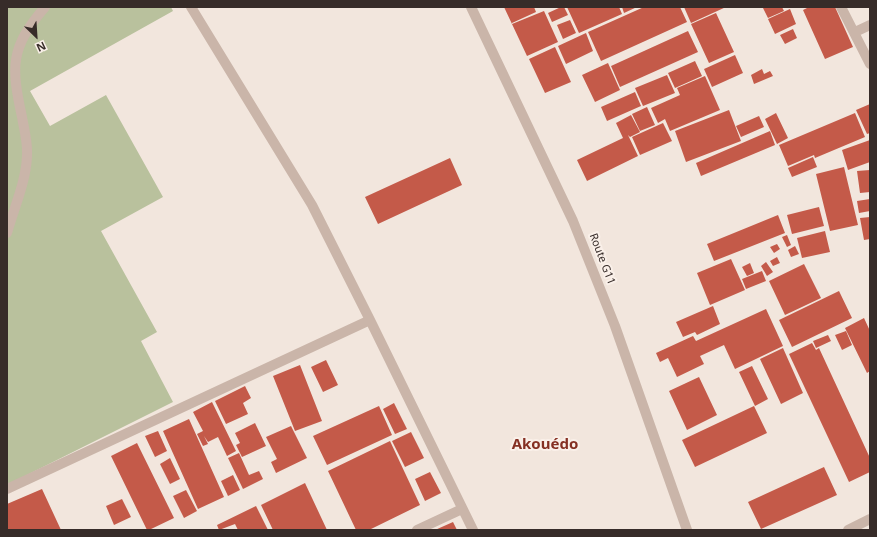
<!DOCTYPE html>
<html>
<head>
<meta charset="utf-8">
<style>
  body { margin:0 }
  #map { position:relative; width:877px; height:537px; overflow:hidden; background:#f2e6dd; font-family:"Noto Sans",sans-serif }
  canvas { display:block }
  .frame { position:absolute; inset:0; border:8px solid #372c29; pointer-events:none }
  .north { position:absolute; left:16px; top:16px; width:40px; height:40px; -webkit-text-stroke:3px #faf0e9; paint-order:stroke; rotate:155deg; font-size:11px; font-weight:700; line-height:16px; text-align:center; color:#372c29 }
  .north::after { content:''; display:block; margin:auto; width:14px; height:18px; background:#372c29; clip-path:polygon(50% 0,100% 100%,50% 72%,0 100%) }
</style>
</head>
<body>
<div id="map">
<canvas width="877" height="537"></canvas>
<div class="frame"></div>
<div class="north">N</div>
</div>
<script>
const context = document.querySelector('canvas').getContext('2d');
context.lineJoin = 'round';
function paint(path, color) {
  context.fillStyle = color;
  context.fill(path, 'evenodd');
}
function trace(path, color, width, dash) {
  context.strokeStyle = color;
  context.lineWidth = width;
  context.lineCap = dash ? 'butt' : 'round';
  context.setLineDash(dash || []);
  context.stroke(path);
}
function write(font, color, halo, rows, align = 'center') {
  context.font = font + ' "Noto Sans",sans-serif';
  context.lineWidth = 4;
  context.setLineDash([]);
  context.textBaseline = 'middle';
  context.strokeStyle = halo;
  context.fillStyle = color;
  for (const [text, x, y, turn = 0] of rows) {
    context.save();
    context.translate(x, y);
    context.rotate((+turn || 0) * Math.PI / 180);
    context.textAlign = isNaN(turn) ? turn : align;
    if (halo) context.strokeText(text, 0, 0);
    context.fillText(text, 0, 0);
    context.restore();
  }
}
const green = new Path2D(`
  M 7,7 L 171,7 L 173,11 L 30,91 L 50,126 L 106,95 L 163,197 L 101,231 L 157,332 L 141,341 L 173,402 L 7,485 Z`);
const building = new Path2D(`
  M 504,7 L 534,7 L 536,12 L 512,23 L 512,24 L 544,11 L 558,42 L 527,56 Z
  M 561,7 L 564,7 L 568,15 L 552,22 L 548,13 Z
  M 567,7 L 619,7 L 622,14 L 579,33 Z
  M 622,7 L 637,7 L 624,13 Z
  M 644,7 L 680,7 L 687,22 L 601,61 L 588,32 Z
  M 684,7 L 726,7 L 691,23 Z
  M 782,7 L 784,11 L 768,18 L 763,8 Z
  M 809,7 L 835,7 L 853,47 L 825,59 L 803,10 Z
  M 790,9 L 796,24 L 775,34 L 768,19 Z
  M 716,13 L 734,52 L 709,63 L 691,24 Z
  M 570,20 L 576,33 L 563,39 L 557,25 Z
  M 793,29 L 797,38 L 785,44 L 780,35 Z
  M 688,31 L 698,52 L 620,87 L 611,66 Z
  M 586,33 L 593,51 L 566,64 L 558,46 Z
  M 555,47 L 571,82 L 545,93 L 529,59 Z
  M 735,55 L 743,73 L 712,87 L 704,69 Z
  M 695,61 L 702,76 L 675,88 L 668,73 Z
  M 608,63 L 620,90 L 595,102 L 582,75 Z
  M 762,69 L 764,74 L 770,71 L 773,76 L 754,84 L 751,75 Z
  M 667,75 L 675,93 L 643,106 L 635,88 Z
  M 705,76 L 720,110 L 670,131 L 665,119 L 658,123 L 651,108 L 680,95 L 677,88 Z
  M 635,92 L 641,106 L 607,121 L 601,107 Z
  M 870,104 L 870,133 L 867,134 L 856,110 Z
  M 647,107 L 655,125 L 640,131 L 632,114 Z
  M 729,110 L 741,141 L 686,162 L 675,131 Z
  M 776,113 L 788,138 L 777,144 L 765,119 Z
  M 855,113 L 865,137 L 815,158 L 814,155 L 788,166 L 779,145 Z
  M 631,115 L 640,132 L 630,137 L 628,135 L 638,156 L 587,181 L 577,160 L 623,138 L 616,123 Z
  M 759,116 L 764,127 L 741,137 L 736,126 Z
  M 663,123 L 672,141 L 640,155 L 632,137 Z
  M 770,131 L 775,145 L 701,176 L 696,163 Z
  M 870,140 L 870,162 L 848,170 L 842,150 Z
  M 813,157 L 817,167 L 792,177 L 788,168 Z
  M 450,158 L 462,185 L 378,224 L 365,197 Z
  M 844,167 L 858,225 L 830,231 L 816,174 Z
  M 870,170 L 870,192 L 860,193 L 857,171 Z
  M 870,199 L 870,211 L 859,213 L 857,201 Z
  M 819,207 L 824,226 L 792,234 L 787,215 Z
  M 778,215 L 785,233 L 714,261 L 707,244 Z
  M 870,217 L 870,239 L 864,240 L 860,218 Z
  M 825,231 L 830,252 L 802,258 L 797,238 Z
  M 787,235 L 791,245 L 787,247 L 782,237 Z
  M 777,244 L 780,249 L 774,253 L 770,247 Z
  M 795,246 L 799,254 L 791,257 L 788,250 Z
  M 777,257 L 780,263 L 773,266 L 770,261 Z
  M 731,259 L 745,290 L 710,305 L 697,273 Z
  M 766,262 L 773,272 L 767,276 L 761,266 Z
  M 750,263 L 754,273 L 747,276 L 742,267 Z
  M 804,264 L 821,298 L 785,315 L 769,281 Z
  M 762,271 L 766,281 L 746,289 L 742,279 Z
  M 839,291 L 852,318 L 792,347 L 779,320 Z
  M 713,306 L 720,324 L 697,335 L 695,332 L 683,337 L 676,322 Z
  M 766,309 L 783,346 L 735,369 L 724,345 L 700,356 L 704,364 L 677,377 L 668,358 L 660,362 L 656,353 L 693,336 L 696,341 Z
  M 864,318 L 870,331 L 870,371 L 867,373 L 845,328 Z
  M 846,331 L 852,345 L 842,350 L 835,335 Z
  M 828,335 L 831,341 L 816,348 L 813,341 Z
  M 812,343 L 816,350 L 819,348 L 870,458 L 870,472 L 849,482 L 789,354 Z
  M 783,348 L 803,393 L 781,404 L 760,359 Z
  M 326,360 L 338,385 L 323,392 L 311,367 Z
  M 300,365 L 322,421 L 295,431 L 273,376 Z
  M 752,366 L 768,399 L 755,406 L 739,372 Z
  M 699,377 L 717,415 L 687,430 L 669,391 Z
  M 245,386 L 251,398 L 243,403 L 248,414 L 226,424 L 215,401 Z
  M 212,402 L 236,451 L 227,456 L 218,437 L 208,442 L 204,436 L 208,444 L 203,446 L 197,434 L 203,431 L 193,412 Z
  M 394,403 L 407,429 L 395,434 L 383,409 Z
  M 379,406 L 392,435 L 327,465 L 313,436 Z
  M 754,406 L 767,433 L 695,467 L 682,440 Z
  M 189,419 L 224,497 L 198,509 L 163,431 Z
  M 255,423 L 266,446 L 242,457 L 236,445 L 240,443 L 235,433 Z
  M 291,426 L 307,458 L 276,473 L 271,462 L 277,459 L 266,437 Z
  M 158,431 L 167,451 L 155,457 L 145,436 Z
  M 411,432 L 424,458 L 405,467 L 392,441 Z
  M 390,441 L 420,505 L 369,530 L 356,530 L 328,471 Z
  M 137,443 L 174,518 L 149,530 L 147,530 L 111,456 Z
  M 239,453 L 249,475 L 259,471 L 263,479 L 243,489 L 228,458 Z
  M 170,458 L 180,479 L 170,484 L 160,464 Z
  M 824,467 L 837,495 L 761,529 L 748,502 Z
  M 430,472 L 441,493 L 425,501 L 415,479 Z
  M 233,475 L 240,490 L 228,496 L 221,481 Z
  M 305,483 L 327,530 L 273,530 L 261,505 Z
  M 42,489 L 61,530 L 7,530 L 7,504 Z
  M 186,490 L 197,511 L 184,518 L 173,496 Z
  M 122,499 L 131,517 L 114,525 L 106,506 Z
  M 256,506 L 268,530 L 238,530 L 235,524 L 219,530 L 217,525 Z
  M 453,522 L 457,530 L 435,530 Z`);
const minor = new Path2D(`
  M 191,7 L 312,205 L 370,320 L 473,530
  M 471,7 L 573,221 L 615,326 L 687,530
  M 841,7 L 870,64
  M 855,32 L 870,25
  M 7,233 C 14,208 26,182 27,156 C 28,143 24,129 22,117 C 11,66 10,48 45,7
  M 7,489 L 370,320
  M 417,530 L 462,509
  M 848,530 L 870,519`);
const streetNames = [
  ["Route G11",602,259,69]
];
const districtNames = [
  ["Akouédo",545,445]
];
paint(green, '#b9c19d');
paint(building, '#c45a49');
trace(minor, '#cab5a9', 10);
write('11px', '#372c29', '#faf0e9', streetNames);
write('bold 15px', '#853023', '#faf0e9', districtNames);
</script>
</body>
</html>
